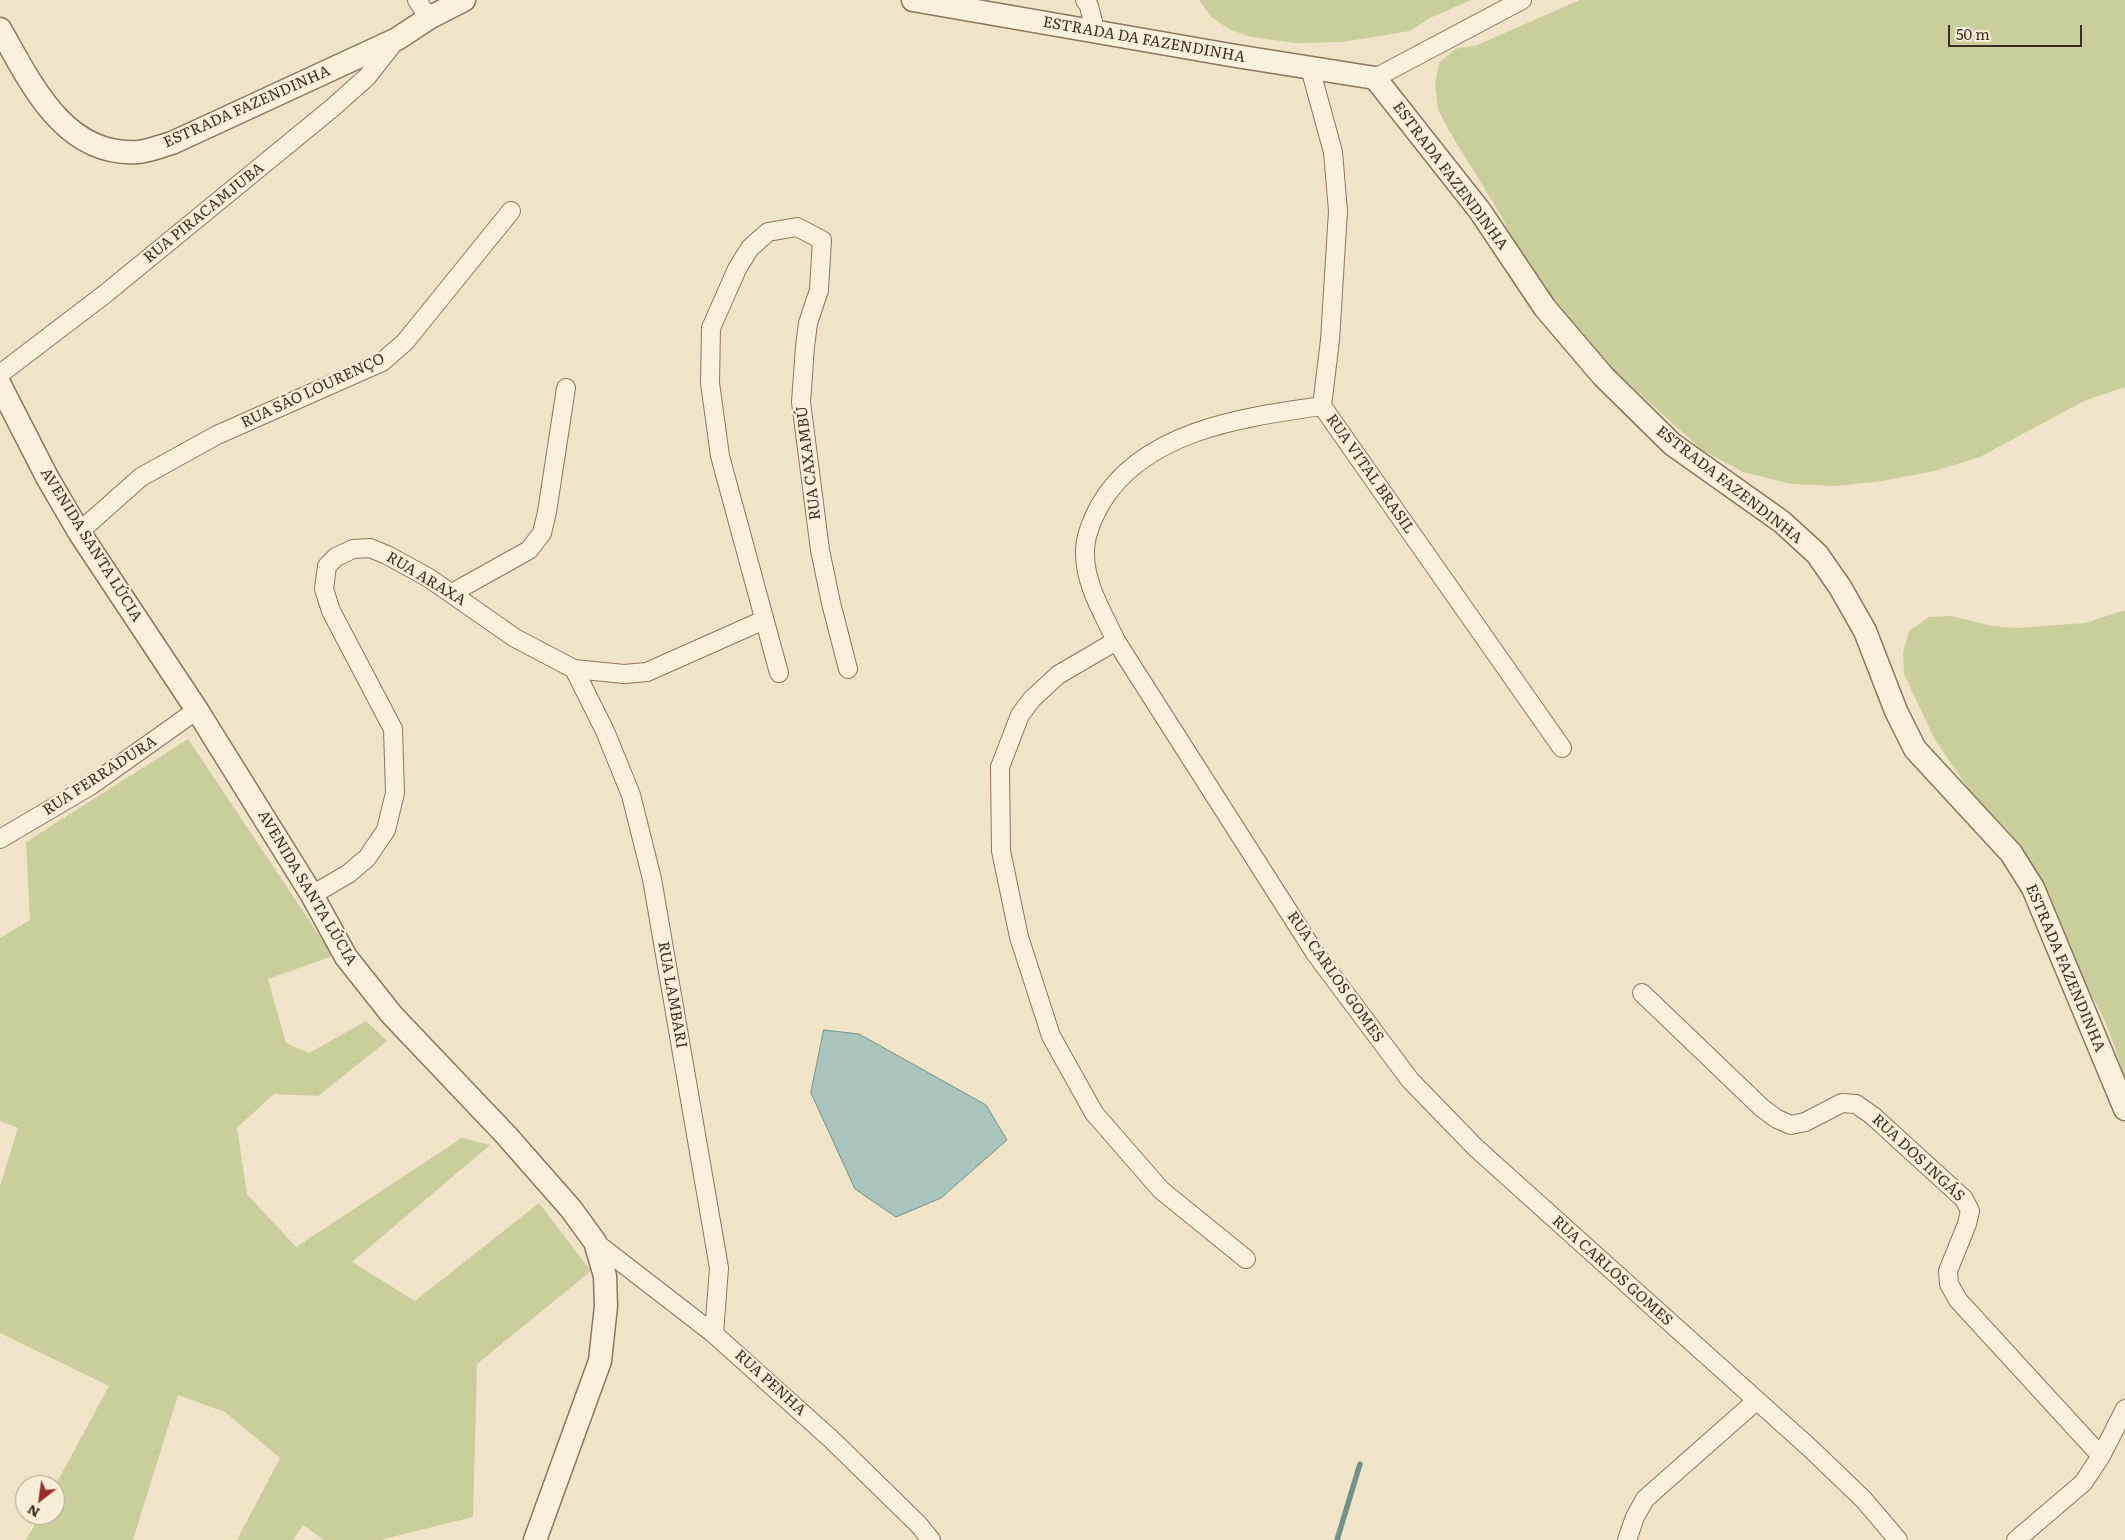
<!DOCTYPE html>
<html>
<head>
<meta charset="utf-8">
<style>
  body { margin:0 }
  #map { position:relative; width:2125px; height:1540px; overflow:hidden; background:#f0e4c8; font-family:Literata,serif }
  canvas { display:block }
  .north { position:absolute; left:15px; top:1475px; width:50px; height:50px; box-sizing:border-box; background:#f7eed8; border:1px solid #ada18e; border-radius:50%; rotate:210deg; font-size:14px; font-weight:700; line-height:20px; text-align:center; color:#3d2e20 }
  .north::after { content:''; display:block; margin:auto; width:18px; height:22px; background:#9e2a2b; clip-path:polygon(50% 0,100% 100%,50% 72%,0 100%) }
  .scale { position:absolute; left:1948px; top:25px; width:134px; height:22px; box-sizing:border-box; border:2px solid #3d2e20; border-top:0; padding-left:6px; font-size:15px; line-height:18px; white-space:nowrap; color:#3d2e20; -webkit-text-stroke:4px #f7eed8; paint-order:stroke }
</style>
</head>
<body>
<div id="map">
<canvas width="2125" height="1540"></canvas>
<div class="north">N</div>
<div class="scale">50 m</div>
</div>
<script>
const context = document.querySelector('canvas').getContext('2d');
context.lineJoin = 'round';
function paint(path, color) {
  context.fillStyle = color;
  context.fill(path, 'evenodd');
}
function trace(path, color, width, dash) {
  context.strokeStyle = color;
  context.lineWidth = width;
  context.lineCap = dash ? 'butt' : 'round';
  context.setLineDash(dash || []);
  context.stroke(path);
}
function write(font, color, halo, rows, align = 'center') {
  context.font = font + ' Literata,serif';
  context.lineWidth = 4.5;
  context.setLineDash([]);
  context.textBaseline = 'middle';
  context.strokeStyle = halo;
  context.fillStyle = color;
  for (const [text, x, y, turn = 0] of rows) {
    context.save();
    context.translate(x, y);
    context.rotate((+turn || 0) * Math.PI / 180);
    context.textAlign = isNaN(turn) ? turn : align;
    if (halo) context.strokeText(text, 0, 0);
    context.fillText(text, 0, 0);
    context.restore();
  }
}
const green = new Path2D(`
  M 1199,0 L 1471,0 L 1430,18 L 1410,31 L 1342,42 L 1295,43 L 1251,37 L 1231,30 L 1211,17 Z
  M 1580,0 L 2125,0 L 2125,387 L 2084,401 L 1980,457 L 1935,471 L 1882,481 L 1836,486 L 1791,484 L 1743,472 L 1702,450 L 1586,345 L 1542,294 L 1500,214 L 1448,129 L 1438,109 L 1435,85 L 1439,63 L 1455,49 L 1477,45 Z
  M 2125,610 L 2125,1080 C 2114,1044 2105,1012 2082,982 L 2027,857 L 2006,828 L 1974,797 L 1935,740 L 1904,674 L 1903,652 L 1909,631 L 1929,617 L 1951,616 L 1992,626 L 2016,628 L 2085,623 Z
  M 188,739 L 333,956 L 268,979 L 286,1043 L 309,1053 L 366,1021 L 387,1041 L 318,1096 L 274,1094 L 237,1128 L 247,1194 L 296,1247 L 462,1138 L 490,1145 L 352,1262 L 415,1301 L 539,1203 L 591,1271 L 477,1364 L 473,1517 L 380,1540 L 324,1540 L 303,1525 L 293,1540 L 237,1540 L 280,1458 L 225,1412 L 178,1395 L 133,1540 L 26,1540 L 40,1515 L 55,1515 L 55,1486 L 109,1386 L 0,1333 L 0,1186 L 18,1128 L 0,1121 L 0,938 L 30,920 L 26,842 Z`);
const water = new Path2D(`
  M 824,1030 L 859,1034 L 986,1105 L 1007,1140 L 941,1198 L 896,1217 L 855,1189 L 811,1093 Z`);
const stream = new Path2D(`
  M 1337,1540 L 1360,1464`);
const minor = new Path2D(`
  M 417,0 L 429,18
  M 1085,0 L 1089,6 L 1095,30
  M 1310,68 L 1333,152 L 1338,211 L 1330,340 L 1322,406 L 1562,748
  M 1375,78 L 1522,0
  M 0,374 L 105,294 L 331,109 L 367,77 L 396,40
  M 1322,406 C 1245,417 1143,430 1100,505 C 1093,518 1085,535 1085,551 C 1084,583 1103,613 1116,641 L 1315,953 L 1410,1080 L 1476,1148 L 1811,1449 L 1864,1500 L 1898,1540
  M 79,532 L 141,477 L 217,435 L 382,362 L 405,342 L 511,211
  M 452,593 L 529,550 L 542,533 L 547,512 L 566,388
  M 1116,641 L 1058,675 L 1032,699 L 1020,715 L 1000,767 L 1001,851 L 1019,937 L 1051,1036 L 1094,1113 L 1161,1190 L 1246,1259
  M 574,669 L 605,731 L 631,795 L 652,879 L 719,1268 L 714,1334
  M 779,673 L 720,456 L 710,383 L 711,328 L 737,269 L 750,248 L 768,232 L 797,227 L 822,240 L 819,290 L 808,323 L 805,347 L 801,402 L 820,550 L 831,603 L 848,669
  M 0,839 L 90,786 L 197,710
  M 312,895 L 348,874 L 367,858 L 386,830 L 395,793 L 393,729 L 331,611 L 324,589 L 327,566 L 336,557 L 353,549 L 370,548 L 387,555 L 429,578 L 515,638 L 574,669 L 624,674 L 647,672 L 764,620
  M 1642,993 L 1762,1108 L 1777,1119 L 1791,1125 L 1805,1122 L 1842,1103 L 1856,1104 L 1873,1116 L 1964,1199 L 1970,1211 L 1967,1224 L 1948,1271 L 1949,1284 L 1958,1300 L 2101,1456
  M 595,1242 L 714,1334 L 831,1439 L 919,1525 L 931,1540
  M 1627,1540 L 1635,1517 L 1645,1499 L 1756,1401
  M 2016,1540 L 2083,1483 L 2101,1456 L 2125,1409`);
const tertiary = new Path2D(`
  M 913,0 L 1236,56 L 1375,78 L 1480,211 L 1545,308 L 1603,376 L 1672,444 L 1782,522 L 1817,554 L 1840,587 L 1865,631 L 1896,711 L 1915,749 L 2011,853 L 2033,888 L 2125,1109
  M 0,29 C 31,83 64,157 138,152 C 149,151 161,146 172,143 L 397,39 L 429,18 L 464,0
  M 0,385 L 47,477 L 79,532 L 197,710 L 312,895 L 346,957 L 392,1015 L 506,1135 L 571,1209 L 595,1242 L 605,1276 L 606,1306 L 600,1361 L 535,1540`);
const streetNames = [
  ["ESTRADA DA FAZENDINHA",1144,40,10],
  ["ESTRADA FAZENDINHA",247,107,-24],
  ["ESTRADA FAZENDINHA",1450,176,53],
  ["RUA PIRACAMJUBA",204,213,-39],
  ["RUA SÃO LOURENÇO",313,391,-25],
  ["RUA CAXAMBÚ",809,463,-97],
  ["RUA VITAL BRASIL",1370,474,55],
  ["ESTRADA FAZENDINHA",1729,485,38],
  ["AVENIDA SANTA LÚCIA",91,545,58],
  ["RUA ARAXA",426,579,31],
  ["RUA FERRADURA",100,776,-33],
  ["AVENIDA SANTA LÚCIA",307,888,59],
  ["ESTRADA FAZENDINHA",2065,968,67],
  ["RUA CARLOS GOMES",1335,977,55],
  ["RUA LAMBARI",672,995,80],
  ["RUA DOS INGÁS",1918,1158,43],
  ["RUA CARLOS GOMES",1612,1271,42],
  ["RUA PENHA",770,1383,42]
];
paint(green, '#c9cf9b');
paint(water, '#a9c4bc');
trace(water, '#6f938a', 1);
trace(stream, '#6f938a', 5.5);
trace(minor, '#8d765c', 20);
trace(tertiary, '#8d765c', 25);
trace(minor, '#faf1dc', 18);
trace(tertiary, '#faf1dc', 22);
write('15px', '#3d2e20', '#f7eed8', streetNames);
</script>
</body>
</html>
